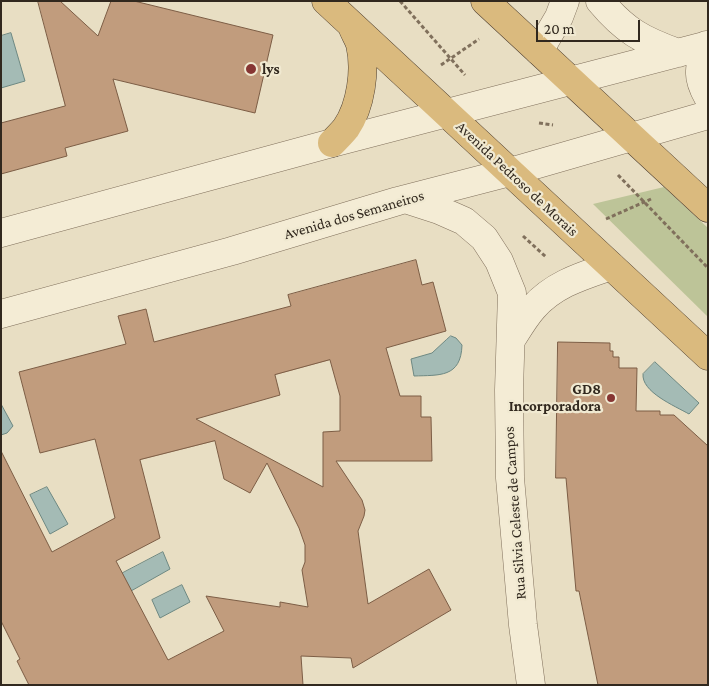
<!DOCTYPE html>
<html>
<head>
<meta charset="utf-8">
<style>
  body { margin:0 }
  #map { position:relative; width:709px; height:686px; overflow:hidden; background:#e8dec3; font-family:"Crimson Pro",serif }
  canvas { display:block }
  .frame { position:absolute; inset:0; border:2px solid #31281e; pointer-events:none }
  .scale { position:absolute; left:536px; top:20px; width:104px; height:22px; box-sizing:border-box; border:2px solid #31281e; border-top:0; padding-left:6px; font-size:15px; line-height:18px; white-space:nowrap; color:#31281e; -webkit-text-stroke:4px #f0e9d1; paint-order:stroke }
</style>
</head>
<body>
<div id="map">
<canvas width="709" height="686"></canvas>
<div class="frame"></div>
<div class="scale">20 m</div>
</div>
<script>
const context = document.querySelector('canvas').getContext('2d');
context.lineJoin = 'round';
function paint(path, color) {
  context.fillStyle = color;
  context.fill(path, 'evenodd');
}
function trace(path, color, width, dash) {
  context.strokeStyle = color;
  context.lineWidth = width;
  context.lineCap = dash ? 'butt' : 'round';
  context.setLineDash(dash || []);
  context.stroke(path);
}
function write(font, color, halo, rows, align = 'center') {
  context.font = font + ' "Crimson Pro",serif';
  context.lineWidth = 4.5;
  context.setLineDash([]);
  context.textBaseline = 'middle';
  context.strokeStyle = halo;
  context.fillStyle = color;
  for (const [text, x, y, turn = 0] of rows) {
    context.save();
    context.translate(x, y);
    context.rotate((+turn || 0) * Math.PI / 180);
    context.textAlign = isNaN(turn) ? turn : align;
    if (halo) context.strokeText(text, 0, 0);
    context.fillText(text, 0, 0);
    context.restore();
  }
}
const green = new Path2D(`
  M 664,187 L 708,228 L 708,317 L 593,204 Z`);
const water = new Path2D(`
  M 11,33 L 25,81 L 1,88 L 1,36 Z
  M 451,336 L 456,338 L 462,345 C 461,378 439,375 414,376 L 411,359 L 432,353 L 446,340 Z
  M 655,362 L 699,403 L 689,414 C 675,406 641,392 643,374 Z
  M 1,404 L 13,426 L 7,433 L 1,435 Z
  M 47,487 L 68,524 L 50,534 L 30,495 Z
  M 163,552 L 170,569 L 131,591 L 121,574 Z
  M 182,585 L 190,602 L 160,618 L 152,600 Z`);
const building = new Path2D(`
  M 38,1 L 60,1 L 98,36 L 111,1 L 134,1 L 273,35 L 255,113 L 113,79 L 128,131 L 65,148 L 67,156 L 1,174 L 1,123 L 65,106 Z
  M 416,260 L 422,285 L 433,282 L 446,331 L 386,348 L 400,396 L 421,396 L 421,417 L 431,417 L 432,461 L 336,461 L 362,500 L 365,510 L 364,516 L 358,531 L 368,604 L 429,569 L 451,610 L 353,668 L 351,658 L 301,656 L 303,685 L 29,685 L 17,661 L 20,659 L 1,621 L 1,451 L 52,552 L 115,518 L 95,439 L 40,453 L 19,372 L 126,344 L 118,316 L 146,309 L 154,342 L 291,306 L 288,295 ZM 330,360 L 340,396 L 340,431 L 323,432 L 323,487 L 196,419 L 280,395 L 275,375 ZM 215,441 L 224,479 L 250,493 L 267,463 L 299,528 L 305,545 L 305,562 L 302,570 L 308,607 L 280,602 L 280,607 L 206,596 L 224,631 L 168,660 L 116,561 L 160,538 L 140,460 Z
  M 558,342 L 610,343 L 610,351 L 613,351 L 613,357 L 619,357 L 619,368 L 637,368 L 636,411 L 660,411 L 660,415 L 674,415 L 708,446 L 708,685 L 598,685 L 579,591 L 576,591 L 566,478 L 556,478 Z`);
const path = new Path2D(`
  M 400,1 L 465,75
  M 441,65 L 479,39
  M 539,123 L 553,125
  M 618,175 L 708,268
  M 606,219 L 651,199
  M 523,236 L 546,257`);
const minor = new Path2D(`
  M 600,1 C 625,31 642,40 678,53
  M 706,45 C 699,68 696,76 708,97
  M 539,51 L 559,17 L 565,1
  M 405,199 L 439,210 L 464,221 L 484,238 L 499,261 L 512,293 L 509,390 L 510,478 L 523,625 L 531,685
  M 1,233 L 332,143 L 708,45
  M 1,314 L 232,251 L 398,201 L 510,172 L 708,115
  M 511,340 C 518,329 525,317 533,308 C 554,284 582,276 611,266`);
const trunk = new Path2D(`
  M 326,1 L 708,356
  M 485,1 L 708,208
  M 332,143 C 337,138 342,133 346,128 C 361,106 366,70 360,44 C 358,38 354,32 352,26`);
const markers = [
  [251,69,6,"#873633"],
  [611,398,5,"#873633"]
];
const poiNames = [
  ["lys",262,69],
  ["GD8",601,389,"right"],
  ["Incorporadora",601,406,"right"]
];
const streetNames = [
  ["Avenida Pedroso de Morais",517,179,43],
  ["Avenida dos Semaneiros",354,215,-16],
  ["Rua Silvia Celeste de Campos",515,513,-94]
];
paint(green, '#bdc498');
paint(water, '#a4bbb5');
trace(water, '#6d8882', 1);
paint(building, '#c19c7d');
trace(building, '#7c5d45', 1);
trace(minor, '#80705c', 29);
trace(trunk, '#4e3f30', 29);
trace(path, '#80705c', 3, [4, 2.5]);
trace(minor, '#f4ecd5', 28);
trace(trunk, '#daba7e', 28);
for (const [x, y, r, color] of markers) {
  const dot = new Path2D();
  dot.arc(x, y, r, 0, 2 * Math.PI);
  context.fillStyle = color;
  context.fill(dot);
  trace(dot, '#f0e9d1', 2);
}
write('bold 15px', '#31281e', '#f0e9d1', poiNames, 'left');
write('15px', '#31281e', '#f0e9d1', streetNames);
</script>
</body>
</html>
